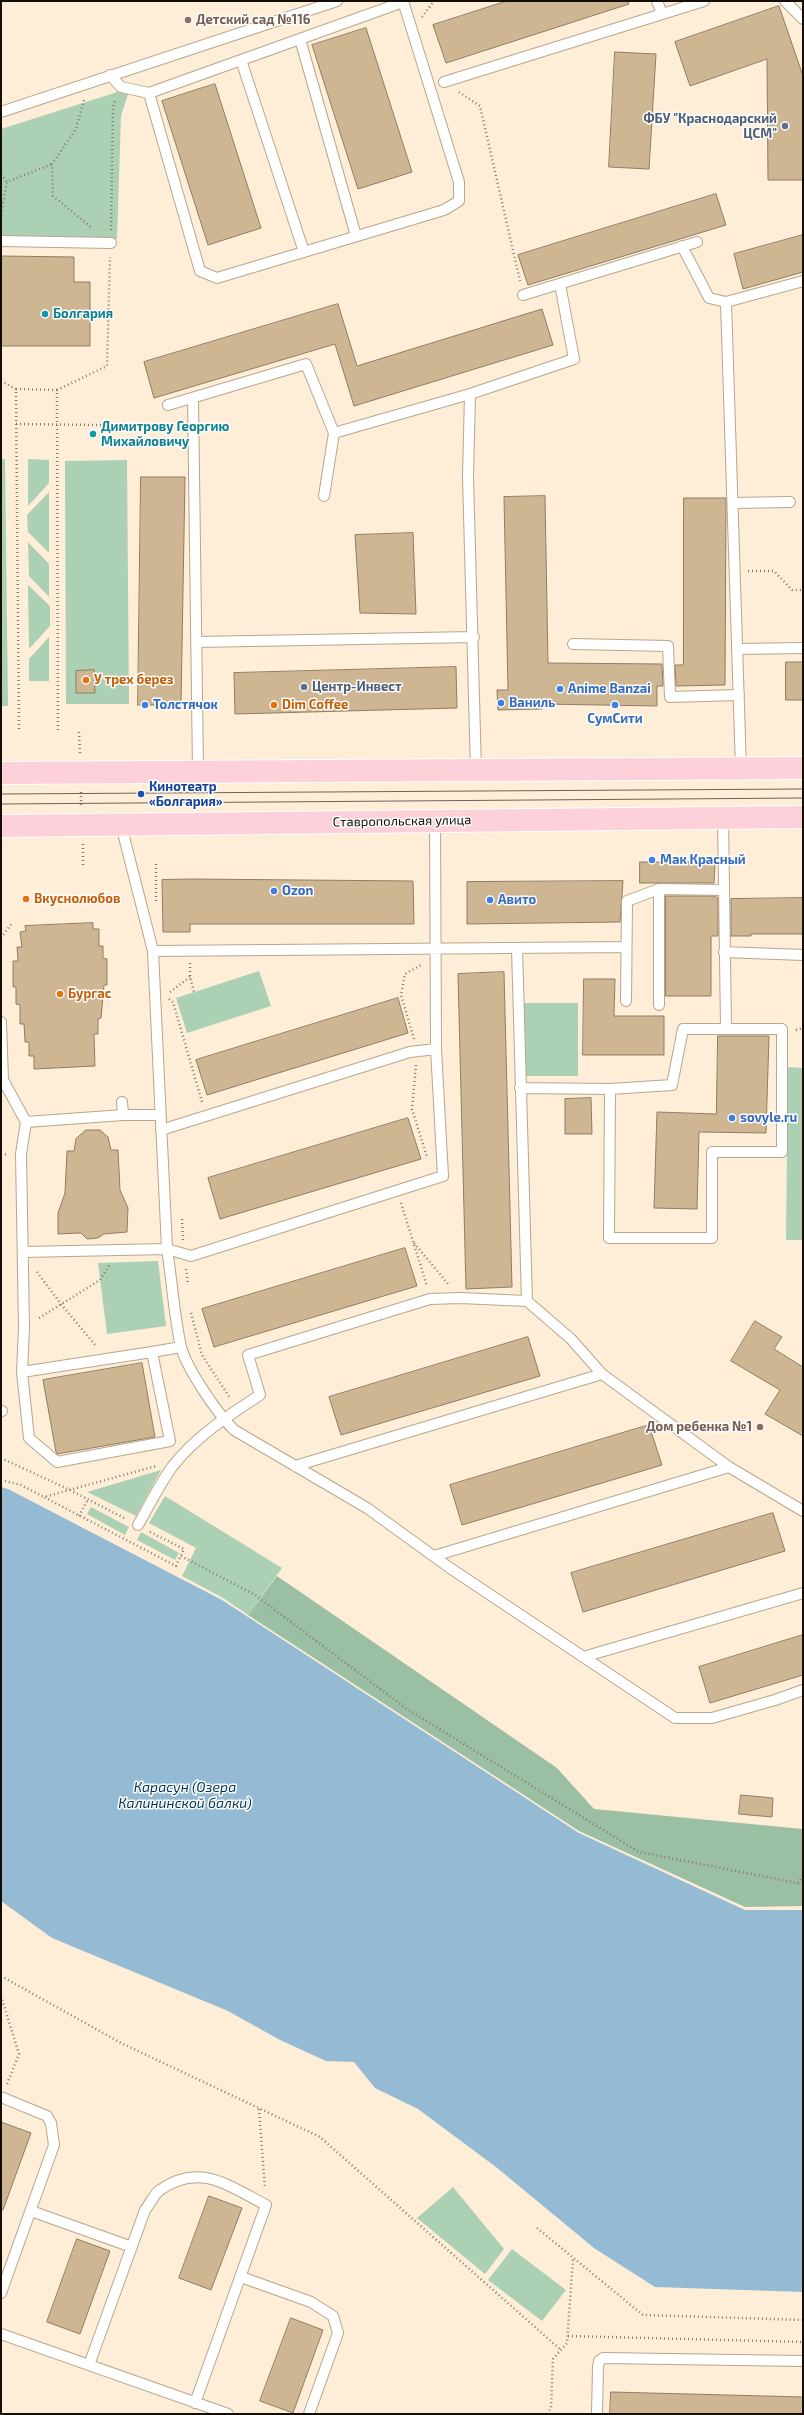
<!DOCTYPE html>
<html>
<head>
<meta charset="utf-8">
<style>
  body { margin:0 }
  #map { position:relative; width:804px; height:2415px; overflow:hidden; background:#feeed7; font-family:"Exo 2",sans-serif }
  canvas { display:block }
  .frame { position:absolute; inset:0; border:2px solid #130d04; pointer-events:none }
</style>
</head>
<body>
<div id="map">
<canvas width="804" height="2415"></canvas>
<div class="frame"></div>
</div>
<script>
const context = document.querySelector('canvas').getContext('2d');
context.lineJoin = 'round';
function paint(path, color) {
  context.fillStyle = color;
  context.fill(path, 'evenodd');
}
function trace(path, color, width, dash) {
  context.strokeStyle = color;
  context.lineWidth = width;
  context.lineCap = dash ? 'butt' : 'round';
  context.setLineDash(dash || []);
  context.stroke(path);
}
function write(font, color, halo, rows, align = 'center') {
  context.font = font + ' "Exo 2",sans-serif';
  context.lineWidth = 3;
  context.setLineDash([]);
  context.textBaseline = 'middle';
  context.strokeStyle = halo;
  context.fillStyle = color;
  for (const [text, x, y, turn = 0] of rows) {
    context.save();
    context.translate(x, y);
    context.rotate((+turn || 0) * Math.PI / 180);
    context.textAlign = isNaN(turn) ? turn : align;
    if (halo) context.strokeText(text, 0, 0);
    context.fillText(text, 0, 0);
    context.restore();
  }
}
const green = new Path2D(`
  M 130,88 L 121,116 L 117,239 L 1,236 L 1,129 Z
  M 1,459 L 5,459 L 8,706 L 1,706 Z
  M 28,459 L 49,460 L 49,483 L 28,506 Z
  M 127,460 L 129,704 L 66,704 L 65,461 Z
  M 49,492 L 49,553 L 28,532 L 27,515 Z
  M 28,542 L 49,564 L 49,597 L 29,576 Z
  M 28,585 L 50,606 L 50,626 L 29,649 Z
  M 49,637 L 49,681 L 29,681 L 29,659 Z
  M 259,971 L 271,1006 L 187,1033 L 176,998 Z
  M 523,1003 L 578,1003 L 578,1076 L 524,1076 Z
  M 788,1067 L 803,1068 L 803,1240 L 786,1240 Z
  M 158,1261 L 166,1326 L 107,1334 L 98,1263 Z
  M 161,1470 L 136,1516 L 87,1492 Z
  M 165,1496 L 282,1568 L 248,1615 L 223,1598 L 182,1576 L 196,1548 L 149,1523 Z
  M 91,1507 L 129,1527 L 125,1535 L 87,1514 Z
  M 141,1532 L 179,1553 L 175,1560 L 137,1540 Z
  M 453,2187 L 504,2249 L 485,2274 L 417,2218 Z
  M 512,2249 L 566,2290 L 542,2321 L 488,2280 Z`);
const forest = new Path2D(`
  M 277,1576 L 557,1768 L 594,1809 L 803,1829 L 803,1906 L 745,1907 L 579,1831 L 248,1615 Z`);
const water = new Path2D(`
  M 1,1487 L 8,1489 L 222,1600 L 579,1833 L 745,1910 L 803,1910 L 803,2292 L 655,2287 L 594,2248 L 496,2167 L 418,2109 L 375,2088 L 354,2062 L 326,2061 L 280,2040 L 228,2011 L 52,1938 L 1,1901 Z`);
const building = new Path2D(`
  M 507,1 L 628,1 L 629,4 L 446,63 L 433,25 Z
  M 779,6 L 803,76 L 803,180 L 768,180 L 767,59 L 690,86 L 675,42 Z
  M 366,28 L 412,172 L 358,189 L 312,45 Z
  M 615,52 L 656,54 L 649,169 L 609,167 Z
  M 215,84 L 261,228 L 208,245 L 162,101 Z
  M 716,194 L 726,225 L 528,285 L 518,255 Z
  M 803,235 L 803,272 L 743,289 L 734,254 Z
  M 1,256 L 74,257 L 74,282 L 90,282 L 90,346 L 1,346 Z
  M 338,304 L 357,366 L 542,309 L 553,345 L 354,406 L 335,344 L 154,398 L 144,362 Z
  M 141,477 L 185,477 L 181,705 L 138,705 Z
  M 545,496 L 548,663 L 662,664 L 663,686 L 657,686 L 657,706 L 542,704 L 542,709 L 498,710 L 497,690 L 508,690 L 504,497 Z
  M 684,498 L 726,498 L 725,685 L 676,686 L 675,665 L 683,665 Z
  M 413,533 L 416,614 L 360,613 L 355,535 Z
  M 786,662 L 803,662 L 803,700 L 786,700 Z
  M 456,667 L 457,708 L 235,714 L 234,673 Z
  M 94,670 L 95,693 L 76,693 L 76,671 Z
  M 640,862 L 715,862 L 714,883 L 640,883 Z
  M 189,879 L 413,881 L 414,924 L 190,924 L 190,932 L 163,932 L 162,880 Z
  M 623,881 L 620,922 L 467,924 L 467,882 Z
  M 666,896 L 714,896 L 718,898 L 718,936 L 711,936 L 711,996 L 666,996 Z
  M 803,898 L 803,934 L 751,934 L 751,936 L 731,936 L 731,899 Z
  M 93,923 L 93,929 L 99,929 L 99,946 L 103,946 L 103,958 L 107,959 L 107,985 L 104,985 L 101,1018 L 98,1019 L 98,1034 L 94,1034 L 95,1066 L 34,1069 L 34,1056 L 29,1056 L 29,1042 L 25,1042 L 24,1024 L 20,1024 L 20,1005 L 16,1004 L 16,987 L 13,987 L 13,961 L 18,961 L 17,947 L 22,947 L 20,932 L 26,931 L 25,926 Z
  M 504,972 L 512,1287 L 466,1289 L 458,974 Z
  M 584,979 L 615,979 L 614,1016 L 664,1016 L 664,1055 L 583,1055 Z
  M 398,998 L 408,1033 L 207,1095 L 196,1060 Z
  M 718,1036 L 769,1036 L 766,1133 L 699,1132 L 697,1209 L 654,1208 L 657,1112 L 716,1114 Z
  M 591,1098 L 592,1134 L 565,1134 L 565,1099 Z
  M 408,1118 L 421,1159 L 220,1219 L 208,1178 Z
  M 86,1130 L 100,1130 L 108,1137 L 111,1150 L 118,1150 L 120,1190 L 128,1208 L 127,1232 L 104,1234 L 98,1238 L 87,1239 L 81,1233 L 58,1234 L 58,1213 L 65,1193 L 67,1151 L 74,1151 L 76,1139 Z
  M 405,1248 L 417,1286 L 214,1347 L 202,1309 Z
  M 755,1321 L 782,1337 L 774,1349 L 803,1367 L 803,1436 L 765,1414 L 780,1390 L 731,1361 Z
  M 528,1337 L 540,1376 L 341,1435 L 329,1397 Z
  M 142,1363 L 155,1437 L 57,1454 L 56,1452 L 43,1380 Z
  M 649,1425 L 662,1465 L 462,1525 L 450,1485 Z
  M 773,1513 L 785,1551 L 583,1612 L 571,1573 Z
  M 803,1635 L 803,1675 L 710,1703 L 699,1667 Z
  M 741,1795 L 773,1798 L 772,1817 L 739,1814 Z
  M 1,2122 L 31,2133 L 3,2210 L 1,2210 Z
  M 209,2196 L 242,2208 L 211,2290 L 179,2278 Z
  M 77,2239 L 110,2251 L 80,2334 L 47,2322 Z
  M 291,2318 L 323,2330 L 293,2413 L 260,2401 Z
  M 611,2392 L 803,2397 L 803,2414 L 610,2414 Z`);
const path = new Path2D(`
  M 422,17 L 434,1
  M 459,92 L 480,106 L 520,281
  M 84,100 L 76,129 L 52,164 L 53,196 L 92,228
  M 1,174 L 7,182
  M 1,215 L 7,182 L 52,164
  M 111,230 L 113,107 L 116,99
  M 1,381 L 16,389 L 19,732
  M 16,389 L 57,390 L 58,732
  M 57,390 L 107,366 L 110,257
  M 16,424 L 180,426
  M 748,571 L 774,571 L 792,590 L 803,590
  M 79,732 L 80,753
  M 81,792 L 81,805
  M 83,844 L 83,865
  M 156,864 L 156,902
  M 1,938 L 12,923
  M 190,963 L 190,977 L 194,992
  M 170,992 L 190,977
  M 169,999 L 173,1002 L 202,1102
  M 796,1030 L 803,1028
  M 414,1039 L 401,995 L 405,974 L 421,965
  M 416,1065 L 412,1109 L 427,1157
  M 1,1155 L 8,1154
  M 401,1203 L 427,1286
  M 182,1219 L 183,1240
  M 414,1243 L 448,1284
  M 186,1269 L 188,1284
  M 37,1272 L 61,1304 L 96,1346
  M 191,1313 L 202,1355 L 230,1398
  M 39,1318 L 100,1280 L 110,1264
  M 1,1458 L 70,1490 L 126,1519
  M 1,1480 L 21,1485 L 44,1497
  M 79,1516 L 88,1499
  M 150,1532 L 184,1549 L 176,1566 L 44,1497 L 156,1466
  M 181,1556 L 255,1595 L 407,1709 L 639,1852 L 798,1883 L 803,1876
  M 1,1976 L 121,2043 L 320,2137 L 561,2350
  M 1,1996 L 19,2054 L 7,2084
  M 259,2109 L 265,2188
  M 537,2228 L 643,2315 L 803,2320
  M 568,2336 L 803,2342
  M 547,2414 L 551,2408 L 553,2359 L 567,2343 L 573,2259`);
const service = new Path2D(`
  M 657,1 L 662,14
  M 785,1 L 803,19
  M 300,39 L 356,236
  M 241,60 L 304,252
  M 110,75 L 121,87 L 149,93 L 200,271 L 217,278 L 444,210 L 459,201 L 459,182 L 403,1
  M 444,82 L 704,1
  M 149,93 L 403,2
  M 1,112 L 337,1
  M 1,241 L 111,243
  M 682,246 L 709,298 L 726,302 L 803,281
  M 523,295 L 697,242
  M 726,302 L 741,769
  M 193,398 L 198,771
  M 168,405 L 306,364 L 334,433 L 470,394
  M 324,496 L 334,433
  M 733,503 L 790,502
  M 196,642 L 474,637
  M 573,644 L 668,646 L 670,697 L 739,695
  M 738,649 L 803,648
  M 476,771 L 468,477 L 470,394 L 574,359 L 560,284
  M 723,817 L 726,1027
  M 121,825 L 153,951 L 167,1249 L 191,1256 L 443,1176 L 436,1049 L 435,820
  M 659,889 L 659,1005
  M 153,951 L 626,947
  M 724,952 L 803,955
  M 626,1001 L 627,901 L 659,889 L 724,890
  M 1,1022 L 3,1080
  M 1,1080 L 3,1080 L 26,1122 L 123,1115 L 160,1115
  M 520,1088 L 610,1089 L 609,1238 L 712,1238 L 712,1152 L 782,1152 L 782,1029 L 683,1029 L 672,1085 L 610,1089
  M 122,1102 L 123,1115
  M 161,1130 L 410,1052 L 436,1049
  M 23,1252 L 167,1249 C 172,1281 174,1315 181,1347 C 187,1369 217,1413 234,1430 L 367,1508 L 450,1568 L 675,1718 L 712,1718 L 775,1700 L 803,1690
  M 527,1301 L 571,1339 L 602,1374 L 729,1467 L 803,1511
  M 152,1352 L 181,1347
  M 22,1372 L 152,1352 L 170,1441 L 57,1462 L 29,1438 L 22,1372 L 24,1328 L 21,1154 L 26,1122
  M 1,1411 L 2,1411
  M 295,1466 L 602,1374
  M 138,1525 C 149,1506 159,1485 172,1467 C 195,1437 229,1415 260,1395 L 248,1355 L 430,1299 L 460,1298 L 527,1301 L 517,948
  M 434,1556 L 729,1467
  M 583,1657 L 803,1593
  M 1,2097 L 47,2116 L 51,2123 L 54,2145 L 1,2293
  M 31,2211 L 132,2247
  M 241,2277 L 311,2302 L 333,2316 L 338,2333 L 309,2414
  M 1,2334 L 228,2414
  M 89,2365 L 145,2210 C 150,2204 154,2194 160,2190 C 200,2162 229,2186 266,2205 L 195,2403
  M 597,2414 L 598,2367 L 599,2361 L 603,2358 L 803,2361`);
const primary = new Path2D(`
  M 1,773 L 803,768
  M 1,826 L 803,817`);
const tram = new Path2D(`
  M 1,794 L 803,789
  M 1,804 L 803,798`);
const markers = [
  [188,20,4,"#8d6e63"],
  [785,126,4,"#5c6f8a"],
  [45,314,4,"#0f9aa8"],
  [93,434,4,"#0f9aa8"],
  [86,680,4,"#e8710a"],
  [304,687,4,"#5c6f8a"],
  [560,689,4,"#3f7fe0"],
  [501,703,4,"#3f7fe0"],
  [145,705,4,"#3f7fe0"],
  [274,705,4,"#e8710a"],
  [615,705,4,"#3f7fe0"],
  [141,794,4,"#1a4fb4"],
  [652,860,4,"#3f7fe0"],
  [274,891,4,"#3f7fe0"],
  [26,899,4,"#e8710a"],
  [490,900,4,"#3f7fe0"],
  [60,994,4,"#e8710a"],
  [732,1118,4,"#3f7fe0"],
  [760,1427,4,"#8d6e63"]
];
const educationNames = [
  ["Детский сад №116",196,20],
  ["Дом ребенка №1",752,1427,"right"]
];
const serviceNames = [
  ["ФБУ \"Краснодарский",777,119],
  ["ЦСМ\"",777,134],
  ["Центр-Инвест",312,687,"left"]
];
const cultureNames = [
  ["Болгария",53,314],
  ["Димитрову Георгию",101,427],
  ["Михайловичу",101,442]
];
const foodNames = [
  ["У трех берез",94,680],
  ["Dim Coffee",282,705],
  ["Вкуснолюбов",34,899],
  ["Бургас",68,994]
];
const shopNames = [
  ["Anime Banzai",568,689],
  ["Ваниль",509,703],
  ["Толстячок",153,705],
  ["СумСити",615,719,"center"],
  ["Мак Красный",660,860],
  ["Ozon",282,891],
  ["Авито",498,900],
  ["sovyle.ru",740,1118]
];
const transitNames = [
  ["Кинотеатр",149,787],
  ["«Болгария»",149,802]
];
const streetNames = [
  ["Ставропольская улица",402,821,-1]
];
const waterNames = [
  ["Карасун (Озера",185,1787],
  ["Калининской балки)",185,1803]
];
paint(green, '#acd0b4');
paint(forest, '#9bbfa3');
paint(water, '#94bad4');
paint(building, '#cfb693');
trace(building, '#8f7d63', 1);
trace(service, '#b9a68b', 12);
trace(primary, '#fff', 24);
trace(path, '#877c6d', 2.5, [1, 3]);
trace(service, '#fff', 10);
trace(primary, '#fed0d9', 22);
trace(tram, '#6d6355', 1);
for (const [x, y, r, color] of markers) {
  const dot = new Path2D();
  dot.arc(x, y, r, 0, 2 * Math.PI);
  context.fillStyle = color;
  context.fill(dot);
  trace(dot, '#fdfdfd', 1.5);
}
write('bold 13px', '#785e54', '#fdfdfd', educationNames, 'left');
write('bold 13px', '#4e5e75', '#fdfdfd', serviceNames, 'right');
write('bold 13px', '#0d838f', '#fdfdfd', cultureNames, 'left');
write('bold 13px', '#c56008', '#fdfdfd', foodNames, 'left');
write('bold 13px', '#366cbe', '#fdfdfd', shopNames, 'left');
write('bold 13px', '#164399', '#fdfdfd', transitNames, 'left');
write('13px', '#130d04', '#fdfdfd', streetNames);
write('italic 14px', '#043751', '#fdfdfd', waterNames);
</script>
</body>
</html>
